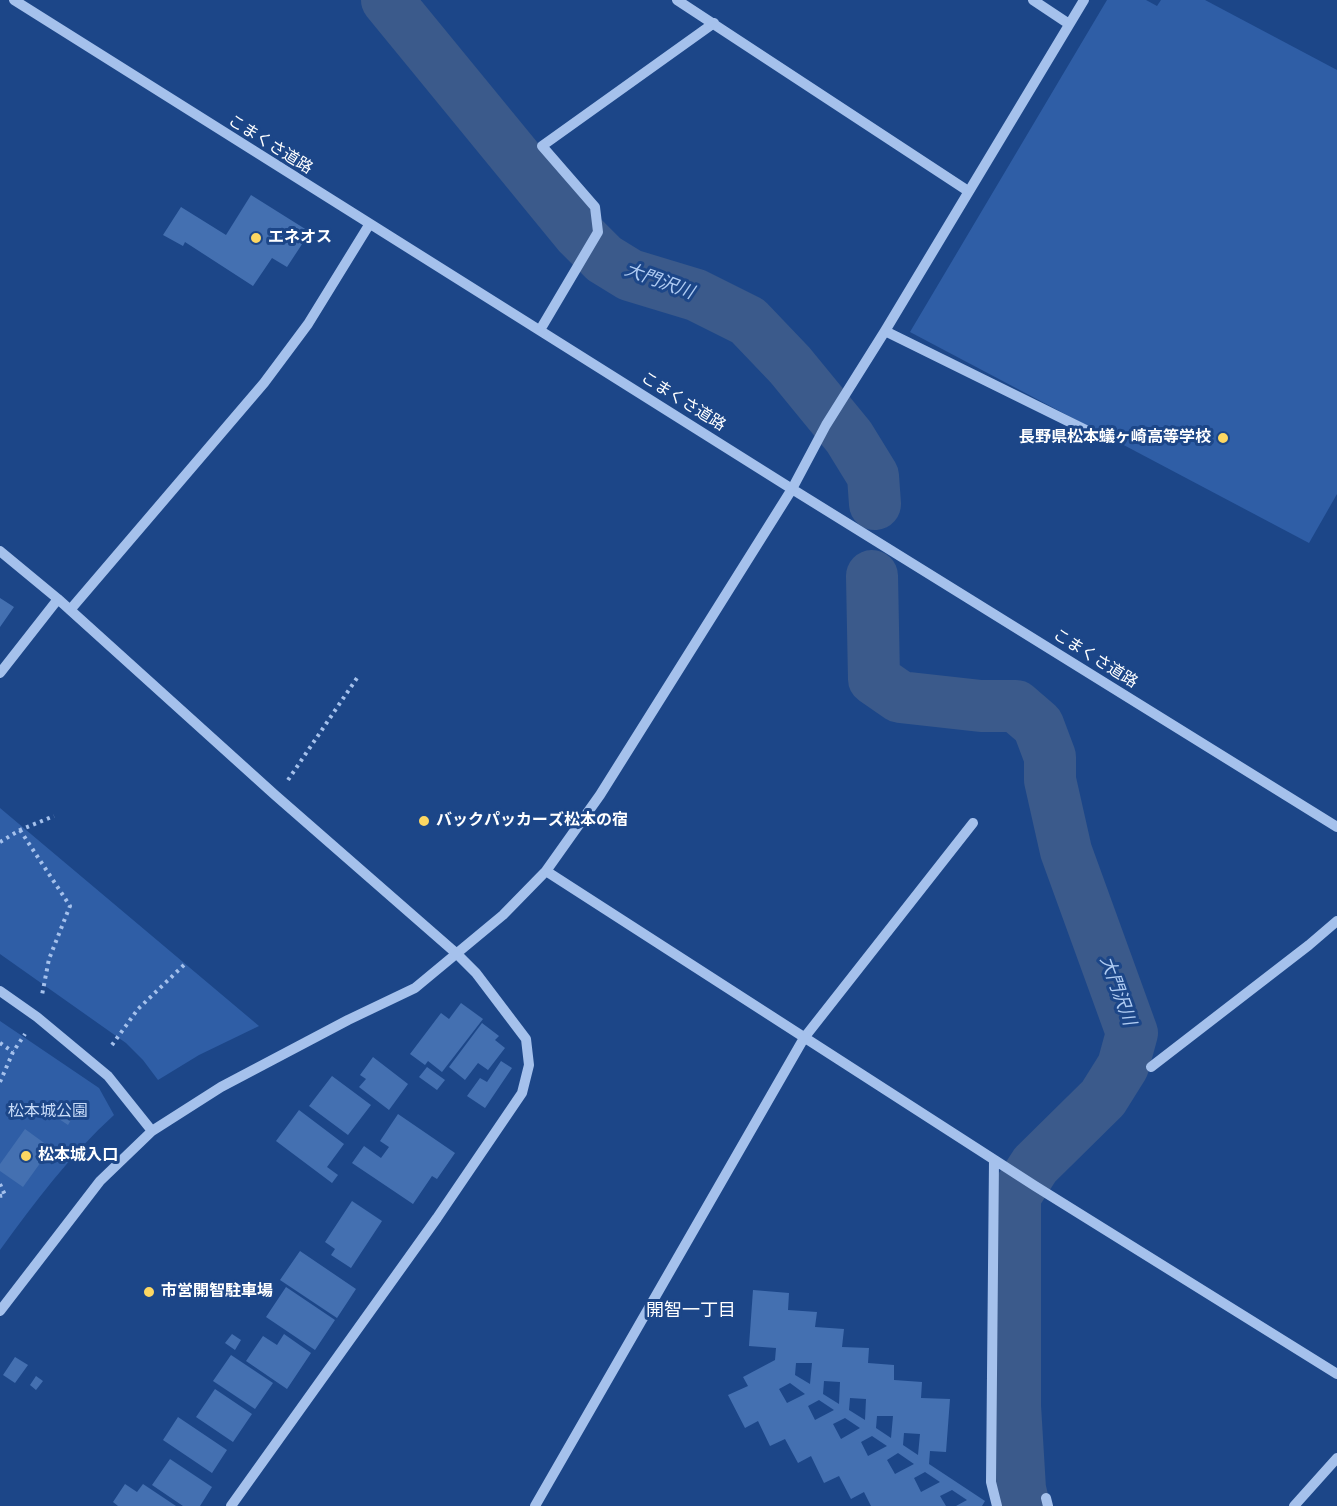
<!DOCTYPE html>
<html>
<head>
<meta charset="utf-8">
<style>
  body { margin:0 }
  canvas { display:block; background:#1c4688 }
</style>
</head>
<body>
<canvas width="1337" height="1506"></canvas>
<script>
const context = document.querySelector('canvas').getContext('2d');
context.lineJoin = 'round';
function paint(path, color) {
  context.fillStyle = color;
  context.fill(path, 'evenodd');
}
function trace(path, color, width, dash) {
  context.strokeStyle = color;
  context.lineWidth = width;
  context.lineCap = dash ? 'butt' : 'round';
  context.setLineDash(dash || []);
  context.stroke(path);
}
function write(font, color, halo, rows, align = 'center') {
  context.font = font + ' "DejaVu Sans","Noto Sans JP",sans-serif';
  context.lineWidth = 6;
  context.setLineDash([]);
  context.textBaseline = 'middle';
  context.strokeStyle = halo;
  context.fillStyle = color;
  for (const [text, x, y, turn = 0] of rows) {
    context.save();
    context.translate(x, y);
    context.rotate((+turn || 0) * Math.PI / 180);
    context.textAlign = isNaN(turn) ? turn : align;
    if (halo) context.strokeText(text, 0, 0);
    context.fillText(text, 0, 0);
    context.restore();
  }
}
const green = new Path2D(`
  M 1107,0 L 1146,0 L 1157,6 L 1161,0 L 1205,0 L 1337,70 L 1337,494 L 1309,543 L 910,332 Z
  M 0,808 L 259,1026 L 199,1055 L 158,1080 L 143,1060 L 126,1043 L 0,954 Z
  M 0,1021 L 99,1088 L 114,1115 C 70,1155 35,1202 0,1250 Z`);
const river = new Path2D(`
  M 387,0 L 578,233 L 604,259 L 630,275 L 696,295 L 748,321 L 790,365 L 849,437 L 873,476 L 875,504
  M 872,576 L 874,679 L 900,697 L 981,706 L 1016,706 L 1038,725 L 1050,757 L 1050,780 L 1066,851 L 1132,1033 L 1123,1066 L 1103,1098 L 1035,1165 L 1015,1196 L 1015,1406 L 1020,1489 L 1024,1506`);
const building = new Path2D(`
  M 251,195 L 310,232 L 287,267 L 272,258 L 253,286 L 185,242 L 183,246 L 163,235 L 181,207 L 226,235 Z
  M 0,598 L 14,607 L 0,627 Z
  M 461,1003 L 483,1019 L 442,1072 L 428,1061 L 425,1065 L 410,1054 L 441,1013 L 449,1019 Z
  M 482,1023 L 499,1036 L 495,1040 L 505,1048 L 488,1070 L 478,1063 L 465,1080 L 449,1067 Z
  M 373,1057 L 408,1084 L 389,1110 L 359,1087 L 366,1079 L 360,1075 Z
  M 501,1061 L 512,1068 L 485,1108 L 467,1096 L 480,1078 L 487,1082 Z
  M 427,1067 L 445,1080 L 437,1090 L 419,1077 Z
  M 332,1076 L 371,1105 L 348,1135 L 309,1106 Z
  M 61,1110 L 72,1118 L 68,1125 L 56,1117 Z
  M 299,1110 L 344,1144 L 327,1167 L 338,1175 L 332,1183 L 276,1141 Z
  M 398,1114 L 455,1153 L 437,1179 L 432,1176 L 413,1204 L 352,1163 L 364,1146 L 381,1158 L 389,1147 L 380,1141 Z
  M 25,1129 L 51,1148 L 23,1187 L 0,1171 L 0,1164 Z
  M 352,1201 L 382,1221 L 351,1268 L 331,1255 L 335,1249 L 325,1242 Z
  M 300,1251 L 356,1289 L 337,1318 L 280,1280 Z
  M 286,1287 L 335,1320 L 315,1350 L 266,1317 Z
  M 753,1290 L 789,1293 L 788,1310 L 817,1312 L 815,1327 L 844,1329 L 842,1347 L 869,1348 L 868,1363 L 894,1365 L 894,1380 L 922,1382 L 921,1398 L 950,1399 L 946,1452 L 930,1451 L 929,1464 L 985,1501 L 982,1506 L 956,1506 L 967,1500 L 952,1490 L 940,1496 L 946,1506 L 871,1506 L 864,1492 L 851,1499 L 839,1476 L 824,1483 L 811,1456 L 798,1463 L 785,1439 L 770,1446 L 758,1421 L 745,1428 L 728,1395 L 748,1386 L 743,1377 L 775,1360 L 776,1348 L 749,1346 ZM 796,1363 L 812,1363 L 810,1384 L 795,1375 ZM 824,1381 L 840,1382 L 839,1404 L 823,1394 ZM 790,1383 L 805,1394 L 787,1403 L 779,1389 ZM 850,1398 L 866,1399 L 865,1420 L 849,1410 ZM 819,1400 L 834,1410 L 815,1420 L 808,1406 ZM 877,1416 L 893,1416 L 891,1438 L 876,1428 ZM 845,1418 L 860,1428 L 841,1439 L 833,1424 ZM 904,1433 L 920,1434 L 918,1455 L 903,1445 ZM 872,1436 L 887,1446 L 868,1456 L 861,1442 ZM 898,1453 L 914,1464 L 895,1474 L 887,1460 ZM 925,1472 L 940,1482 L 921,1492 L 914,1478 Z
  M 232,1334 L 241,1340 L 235,1350 L 225,1343 Z
  M 284,1334 L 311,1353 L 287,1389 L 246,1361 L 263,1336 L 277,1345 Z
  M 231,1355 L 273,1383 L 255,1409 L 213,1381 Z
  M 15,1357 L 28,1365 L 15,1383 L 3,1375 Z
  M 36,1376 L 43,1381 L 36,1390 L 30,1385 Z
  M 215,1389 L 252,1414 L 233,1442 L 196,1417 Z
  M 178,1417 L 227,1450 L 212,1473 L 163,1440 Z
  M 170,1459 L 212,1487 L 200,1506 L 183,1506 L 152,1485 Z
  M 125,1484 L 137,1492 L 143,1484 L 176,1506 L 118,1506 L 113,1502 Z`);
const path = new Path2D(`
  M 288,780 L 359,675
  M 20,830 L 70,906 L 49,959 L 42,995
  M 0,842 L 20,830 L 54,816
  M 0,1043 L 13,1052
  M 112,1045 L 138,1009 L 186,963
  M 0,1082 L 13,1052 L 25,1034
  M 0,1184 L 5,1195 L 0,1196`);
const minor = new Path2D(`
  M 14,0 L 792,489 L 1337,827
  M 677,0 L 968,191
  M 1033,0 L 1069,24
  M 540,330 L 598,232 L 595,207 L 542,146 L 714,23
  M 885,331 L 1098,436
  M 0,551 L 58,599 L 275,795 L 457,954 L 476,973 L 526,1039 L 529,1065 L 522,1093 L 437,1218 L 231,1506
  M 70,610 L 264,383 L 308,324 L 369,225
  M 0,673 L 58,599
  M 546,871 L 1035,1186 L 1337,1374
  M 0,991 L 37,1017 L 108,1076 L 152,1131
  M 1151,1067 L 1309,945 L 1337,921
  M 994,1160 L 991,1482 L 997,1506
  M 0,1311 L 100,1181 L 152,1131 L 221,1087 L 348,1020 L 415,988 L 503,915 L 546,871 L 600,795 L 792,489 L 826,425 L 885,331 L 1084,0
  M 1046,1498 L 1048,1506
  M 535,1506 L 804,1038 L 973,823
  M 1294,1506 L 1337,1458`);
const markers = [
  [256,238,6,"#fdd762"],
  [1223,438,6,"#fdd762"],
  [424,821,6,"#fdd762"],
  [26,1156,6,"#fdd762"],
  [149,1292,6,"#fdd762"]
];
const streetNames = [
  ["こまくさ道路",270,145,32],
  ["こまくさ道路",683,402,32],
  ["こまくさ道路",1095,659,32]
];
const poiNames = [
  ["エネオス",268,238],
  ["長野県松本蟻ヶ崎高等学校",1211,438,"right"],
  ["バックパッカーズ松本の宿",436,821],
  ["松本城入口",38,1156],
  ["市営開智駐車場",161,1292]
];
const parkNames = [
  ["松本城公園",48,1112]
];
const waterNames = [
  ["大門沢川",659,282,20],
  ["大門沢川",1117,991,70]
];
const neighbourhoodNames = [
  ["開智一丁目",691,1311]
];
paint(green, '#2f5ea6');
trace(river, '#3b5a8b', 52);
paint(building, '#4470b1');
trace(path, '#a5c1ec', 4, [3, 4.5]);
trace(minor, '#a5c1ec', 10);
for (const [x, y, r, color] of markers) {
  const dot = new Path2D();
  dot.arc(x, y, r, 0, 2 * Math.PI);
  context.fillStyle = color;
  context.fill(dot);
  trace(dot, '#1c4688', 2);
}
write('16px', '#fff', '#1c4688', streetNames);
write('bold 16px', '#fff', '#1c4688', poiNames, 'left');
write('16px', '#caddf9', '#1c4688', parkNames);
write('italic 18px', '#b0ccf3', '#1c4688', waterNames);
write('18px', '#fff', '#1c4688', neighbourhoodNames);
</script>
</body>
</html>
